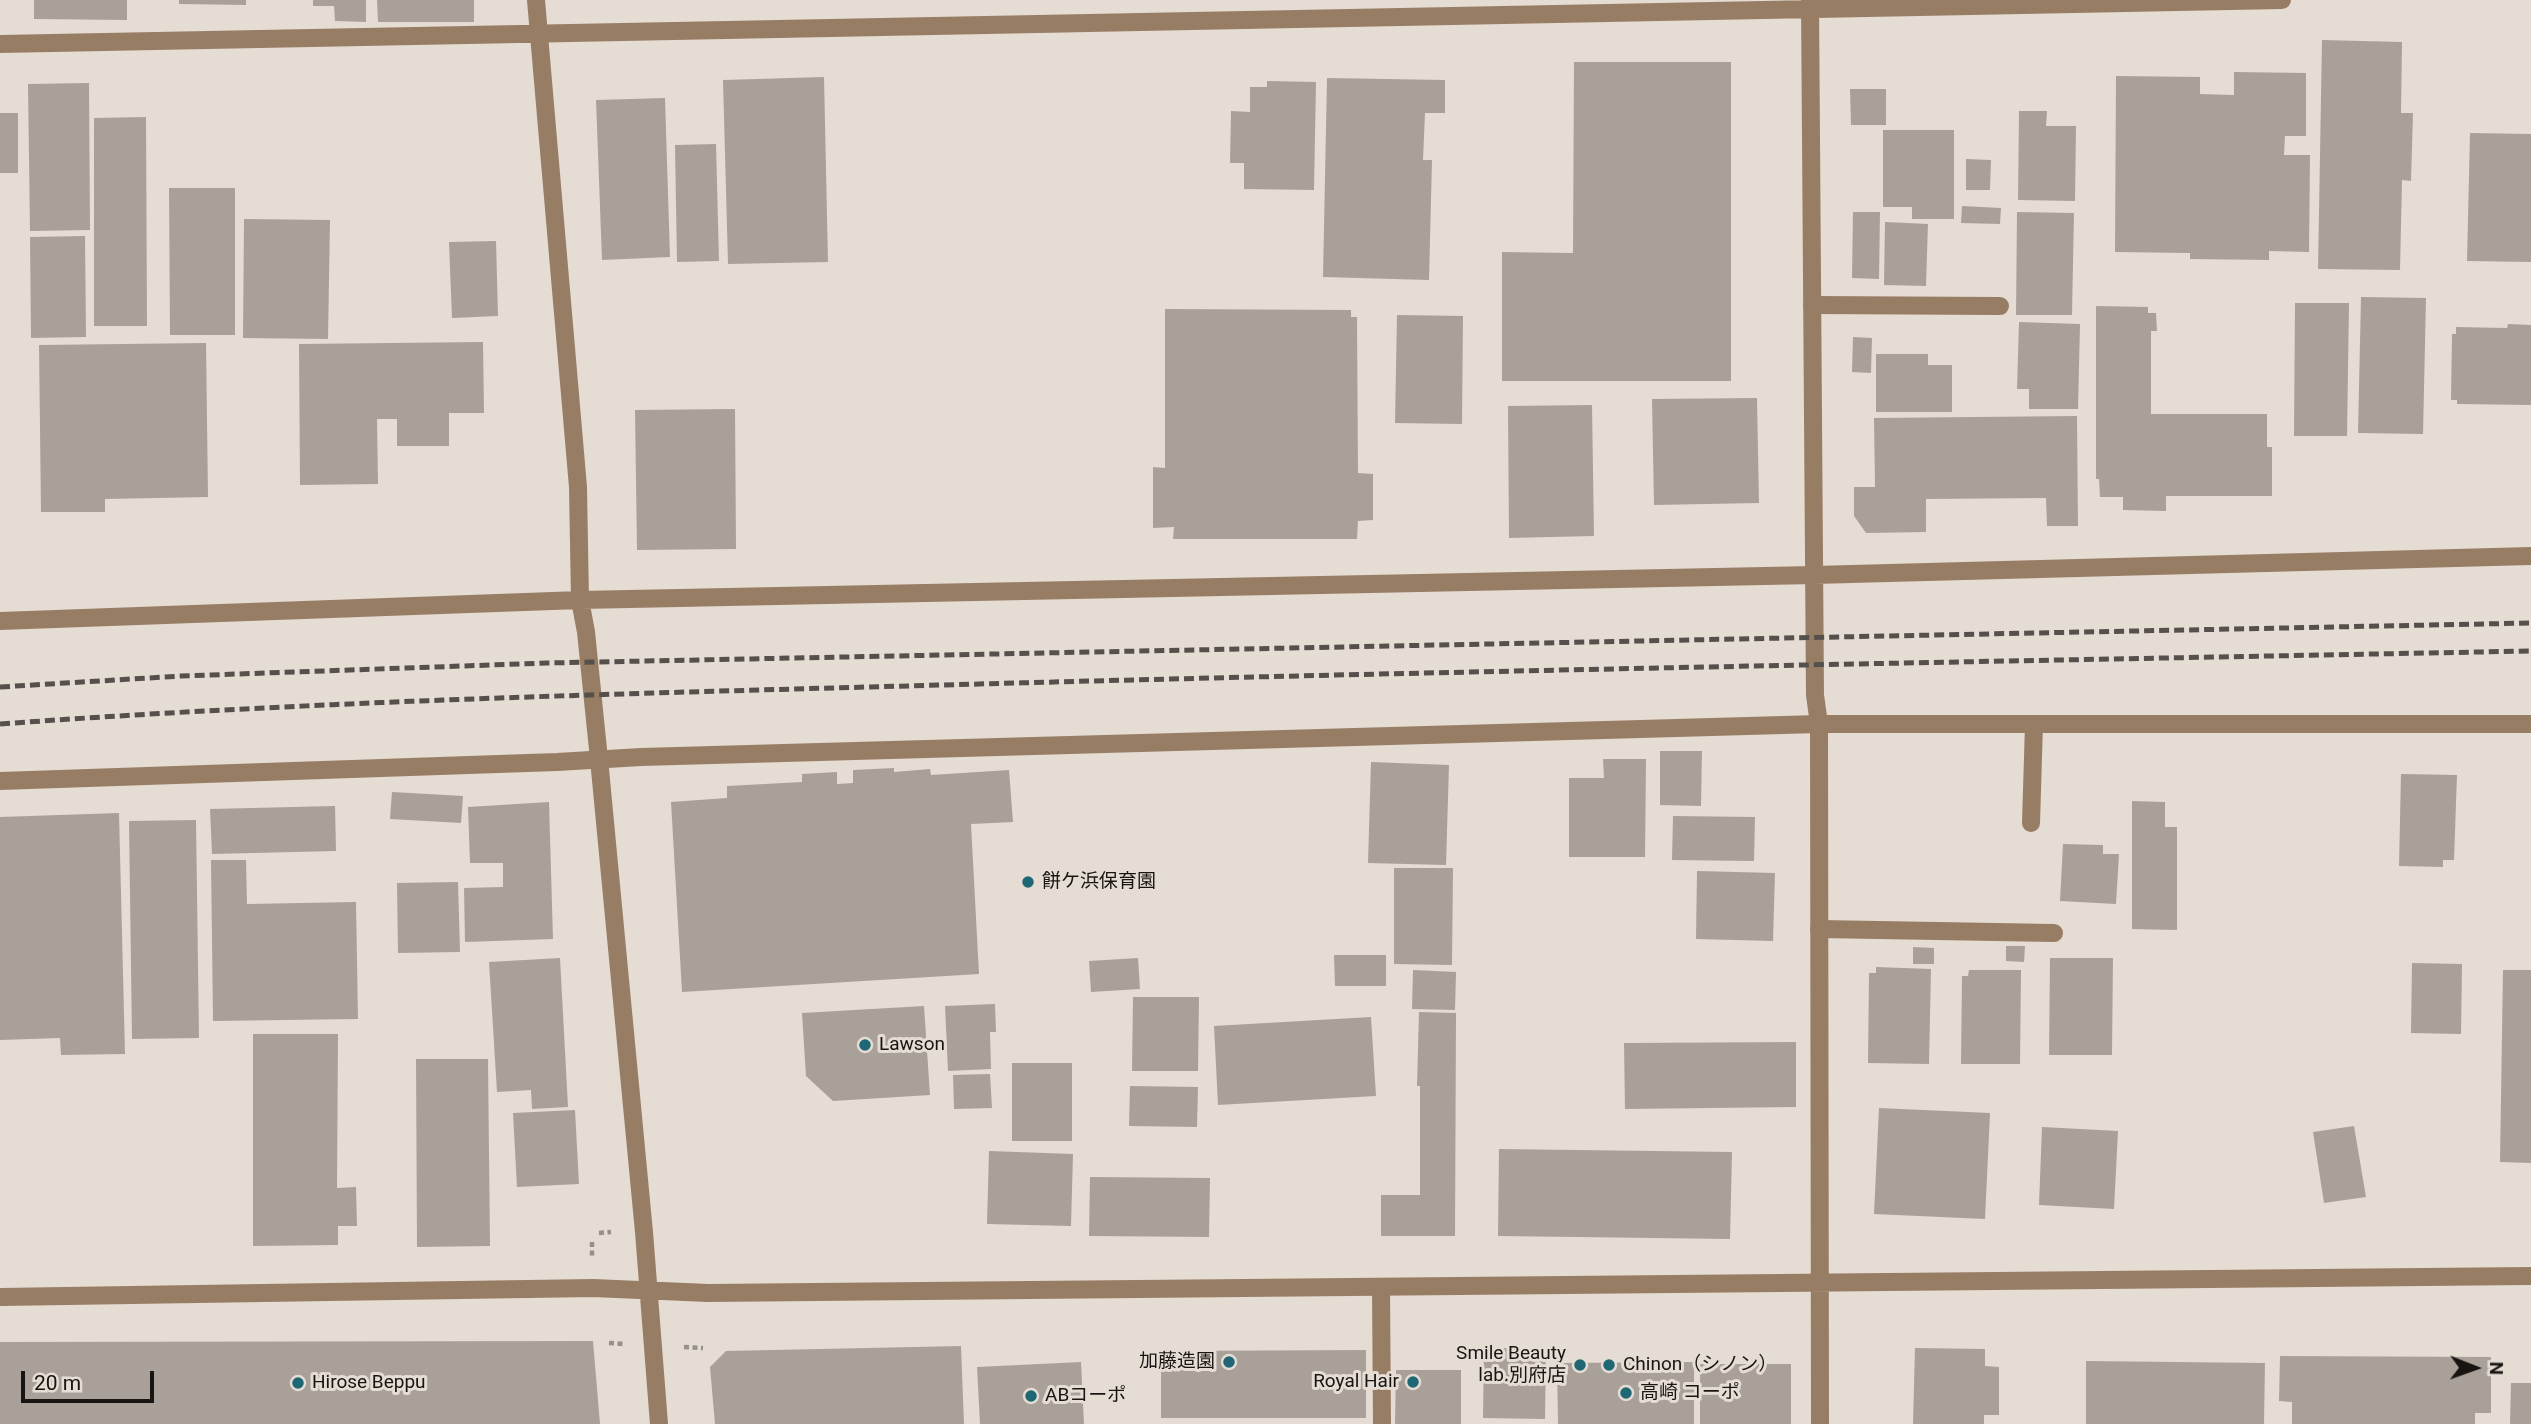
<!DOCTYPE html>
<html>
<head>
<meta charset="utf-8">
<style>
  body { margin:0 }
  #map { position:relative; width:2531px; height:1424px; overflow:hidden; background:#e5dcd4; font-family:Roboto,sans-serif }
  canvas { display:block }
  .north { position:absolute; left:2440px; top:1333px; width:70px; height:70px; -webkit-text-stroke:5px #e5dcd4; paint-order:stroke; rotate:91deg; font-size:19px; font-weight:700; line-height:28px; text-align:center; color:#171412 }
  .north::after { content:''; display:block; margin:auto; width:24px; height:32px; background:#171412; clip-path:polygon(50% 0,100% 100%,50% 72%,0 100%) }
  .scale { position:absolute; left:21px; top:1371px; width:133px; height:32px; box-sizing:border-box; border:4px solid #171412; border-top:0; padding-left:9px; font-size:21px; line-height:24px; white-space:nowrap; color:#171412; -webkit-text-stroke:5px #e5dcd4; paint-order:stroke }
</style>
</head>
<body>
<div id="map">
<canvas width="2531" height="1424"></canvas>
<div class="north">N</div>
<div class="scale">20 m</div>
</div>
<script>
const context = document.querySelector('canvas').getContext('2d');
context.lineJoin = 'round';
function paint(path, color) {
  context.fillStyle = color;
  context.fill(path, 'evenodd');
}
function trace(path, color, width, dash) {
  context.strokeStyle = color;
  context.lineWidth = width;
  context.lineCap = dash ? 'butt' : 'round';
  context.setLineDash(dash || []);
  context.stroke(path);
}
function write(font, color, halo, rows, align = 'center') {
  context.font = font + ' Roboto,"Noto Sans JP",sans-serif';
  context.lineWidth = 6;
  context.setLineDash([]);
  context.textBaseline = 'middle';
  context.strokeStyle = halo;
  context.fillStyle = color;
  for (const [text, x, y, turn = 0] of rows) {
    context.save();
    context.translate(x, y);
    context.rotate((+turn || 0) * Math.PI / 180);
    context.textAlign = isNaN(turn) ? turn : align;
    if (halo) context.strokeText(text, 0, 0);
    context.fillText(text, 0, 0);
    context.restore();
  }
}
const building = new Path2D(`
  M 34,0 L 127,0 L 127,20 L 34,19 Z
  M 179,0 L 246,0 L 246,5 L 179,4 Z
  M 313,0 L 366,0 L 366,22 L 335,21 L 334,6 L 313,6 Z
  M 377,0 L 474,0 L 474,22 L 378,22 Z
  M 2322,40 L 2402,42 L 2401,113 L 2413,113 L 2411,181 L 2402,180 L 2400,270 L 2318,269 Z
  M 1574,62 L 1731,62 L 1731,381 L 1502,381 L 1502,252 L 1573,253 Z
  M 2234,72 L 2306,73 L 2306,136 L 2285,136 L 2284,155 L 2310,155 L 2309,252 L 2269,251 L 2269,260 L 2190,259 L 2190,253 L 2115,252 L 2116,76 L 2200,77 L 2200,94 L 2234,95 Z
  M 824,77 L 828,262 L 728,264 L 723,80 Z
  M 1327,78 L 1445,80 L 1445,113 L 1425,113 L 1423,160 L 1432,160 L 1429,280 L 1323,277 Z
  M 1267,81 L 1316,82 L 1314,190 L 1244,189 L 1244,163 L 1230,163 L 1231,111 L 1250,112 L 1250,87 L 1267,87 Z
  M 89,83 L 90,230 L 30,231 L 28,84 Z
  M 1850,89 L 1886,89 L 1886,125 L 1851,125 Z
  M 665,98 L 670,257 L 602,260 L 596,100 Z
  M 2019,111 L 2047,111 L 2046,126 L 2076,126 L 2075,201 L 2018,200 Z
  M 0,113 L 18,113 L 18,173 L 0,173 Z
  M 146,117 L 147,326 L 94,326 L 94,118 Z
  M 1883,130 L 1954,130 L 1954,219 L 1912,219 L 1912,207 L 1883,207 Z
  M 2470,133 L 2531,134 L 2531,262 L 2467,261 Z
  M 716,144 L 719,261 L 677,262 L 675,145 Z
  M 1966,159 L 1991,160 L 1990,190 L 1966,190 Z
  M 169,188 L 235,188 L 235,335 L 170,335 Z
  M 1962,206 L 2001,208 L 2000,224 L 1961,223 Z
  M 1853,212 L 1880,212 L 1879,279 L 1852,278 Z
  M 2017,212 L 2074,213 L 2072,315 L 2016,315 Z
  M 244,219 L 330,220 L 328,339 L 243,338 Z
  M 1885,222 L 1928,224 L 1926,286 L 1884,285 Z
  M 85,236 L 86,337 L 31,338 L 30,237 Z
  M 496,241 L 498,316 L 452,318 L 449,242 Z
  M 2361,297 L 2426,298 L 2423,434 L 2358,433 Z
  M 2295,303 L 2349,303 L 2347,436 L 2294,436 Z
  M 2096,306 L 2148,307 L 2148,313 L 2156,313 L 2157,331 L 2151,331 L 2151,414 L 2267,414 L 2267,447 L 2272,447 L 2272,496 L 2166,496 L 2166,511 L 2123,510 L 2123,497 L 2100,497 L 2099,479 L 2096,479 Z
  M 1165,309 L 1351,310 L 1351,317 L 1357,317 L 1358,473 L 1373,474 L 1373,520 L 1358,521 L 1357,539 L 1173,539 L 1174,527 L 1153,528 L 1153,467 L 1165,468 Z
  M 1397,315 L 1463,316 L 1462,424 L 1395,423 Z
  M 2019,322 L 2080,324 L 2078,409 L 2029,409 L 2029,389 L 2017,389 Z
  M 2508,324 L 2531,325 L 2531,405 L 2457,404 L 2457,400 L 2451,400 L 2452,334 L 2456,334 L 2456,327 L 2507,328 Z
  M 1853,337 L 1872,338 L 1871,373 L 1852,372 Z
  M 483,342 L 484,413 L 449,413 L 449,446 L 397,446 L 397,419 L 377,419 L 378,484 L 300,485 L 299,344 Z
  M 206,343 L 208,497 L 105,499 L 105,512 L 41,512 L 39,345 Z
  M 1876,354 L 1928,354 L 1928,365 L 1952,365 L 1952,412 L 1876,412 Z
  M 1757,398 L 1759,503 L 1654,505 L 1652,399 Z
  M 1592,405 L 1594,536 L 1509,538 L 1508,406 Z
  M 735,409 L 736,549 L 637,550 L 635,410 Z
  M 2077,416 L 2078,526 L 2047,526 L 2046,498 L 1926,499 L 1926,532 L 1866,533 L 1854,516 L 1854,487 L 1875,487 L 1874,418 Z
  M 1660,751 L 1702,751 L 1701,806 L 1660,805 Z
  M 1603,759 L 1646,759 L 1645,857 L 1569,857 L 1569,778 L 1604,778 Z
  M 1371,762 L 1449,765 L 1446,865 L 1368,863 Z
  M 894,768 L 894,772 L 930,769 L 931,775 L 1009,770 L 1013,822 L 971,824 L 979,974 L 682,992 L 671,802 L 727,798 L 727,786 L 802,782 L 802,774 L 837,772 L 837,784 L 853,783 L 853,770 Z
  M 2401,774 L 2457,775 L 2454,860 L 2443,860 L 2443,867 L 2399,866 Z
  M 392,792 L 463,796 L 461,823 L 390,819 Z
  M 2132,801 L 2165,802 L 2165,827 L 2177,827 L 2177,930 L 2132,929 Z
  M 549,802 L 553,939 L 465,942 L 464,888 L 503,887 L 503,863 L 470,863 L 468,807 Z
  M 335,806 L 336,851 L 212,854 L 210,809 Z
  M 119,813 L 125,1054 L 61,1055 L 60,1038 L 0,1040 L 0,817 Z
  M 1673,816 L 1755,817 L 1754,861 L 1672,860 Z
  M 196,820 L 199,1038 L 132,1039 L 129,821 Z
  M 2063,844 L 2103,845 L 2103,854 L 2119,854 L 2116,904 L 2060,901 Z
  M 211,860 L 246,860 L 247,904 L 356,902 L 358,1019 L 213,1021 Z
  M 1394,868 L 1453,868 L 1452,965 L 1394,964 Z
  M 1697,871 L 1775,873 L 1773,941 L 1696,939 Z
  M 458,882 L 460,952 L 398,953 L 397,883 Z
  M 2006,946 L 2025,946 L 2024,962 L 2006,961 Z
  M 1913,947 L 1934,948 L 1934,964 L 1913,964 Z
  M 1334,955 L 1386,955 L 1386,986 L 1335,986 Z
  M 560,958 L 568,1107 L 532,1109 L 531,1090 L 497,1092 L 489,962 Z
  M 1138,958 L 1140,989 L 1091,992 L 1089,961 Z
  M 2050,958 L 2113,958 L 2112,1055 L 2049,1055 Z
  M 2412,963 L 2462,964 L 2461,1034 L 2411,1033 Z
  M 1876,967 L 1931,969 L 1929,1064 L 1868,1063 L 1869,973 L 1876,973 Z
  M 1413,970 L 1456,972 L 1455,1010 L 1412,1009 Z
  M 1969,970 L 2021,970 L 2020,1064 L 1961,1064 L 1962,976 L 1968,976 Z
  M 2503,970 L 2531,970 L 2531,1163 L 2500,1162 Z
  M 1133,997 L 1199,997 L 1198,1071 L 1132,1071 Z
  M 995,1004 L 996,1032 L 990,1032 L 991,1069 L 948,1071 L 945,1006 Z
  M 924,1006 L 930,1095 L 833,1101 L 806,1076 L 802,1013 Z
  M 1419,1012 L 1456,1013 L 1455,1236 L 1381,1236 L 1381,1195 L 1420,1195 L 1420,1086 L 1417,1086 Z
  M 1371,1017 L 1376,1096 L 1218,1105 L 1214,1026 Z
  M 253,1034 L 338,1034 L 337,1188 L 356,1187 L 357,1226 L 338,1226 L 338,1245 L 253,1246 Z
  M 1796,1042 L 1796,1107 L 1625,1109 L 1624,1043 Z
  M 416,1059 L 488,1059 L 490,1246 L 417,1247 Z
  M 1012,1063 L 1072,1063 L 1072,1141 L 1012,1141 Z
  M 990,1074 L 992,1108 L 954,1109 L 953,1075 Z
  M 1130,1086 L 1198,1087 L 1197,1127 L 1129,1126 Z
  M 1879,1108 L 1990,1113 L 1985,1219 L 1874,1214 Z
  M 575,1110 L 579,1184 L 517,1187 L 513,1113 Z
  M 2354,1126 L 2366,1197 L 2324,1203 L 2313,1132 Z
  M 2042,1127 L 2118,1131 L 2114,1209 L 2039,1205 Z
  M 1499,1149 L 1732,1152 L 1730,1239 L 1498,1236 Z
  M 989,1151 L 1073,1154 L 1071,1226 L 987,1224 Z
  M 1090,1177 L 1210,1178 L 1209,1237 L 1089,1236 Z
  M 593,1341 L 600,1424 L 0,1424 L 0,1342 Z
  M 961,1346 L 964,1424 L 715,1424 L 710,1367 L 726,1351 Z
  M 1484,1348 L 1546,1348 L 1545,1419 L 1483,1418 Z
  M 1915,1348 L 1985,1349 L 1985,1366 L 1999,1367 L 1999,1415 L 1984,1415 L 1984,1424 L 1913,1424 Z
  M 1366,1350 L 1366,1418 L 1161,1418 L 1161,1351 Z
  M 2280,1356 L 2491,1357 L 2491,1413 L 2475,1413 L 2475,1424 L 2292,1424 L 2292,1402 L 2279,1401 Z
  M 2086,1361 L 2265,1363 L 2264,1424 L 2086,1424 Z
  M 1081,1362 L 1084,1424 L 980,1424 L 977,1367 Z
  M 1694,1362 L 1694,1424 L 1558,1424 L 1557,1363 Z
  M 1700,1364 L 1791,1364 L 1791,1424 L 1700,1424 Z
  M 1396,1370 L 1461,1370 L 1461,1424 L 1395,1424 Z
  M 2511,1383 L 2531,1383 L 2531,1424 L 2510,1424 Z`);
const path = new Path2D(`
  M 599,1233 L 611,1232
  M 592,1242 L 592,1258
  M 609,1343 L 623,1344
  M 684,1347 L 703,1348`);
const service = new Path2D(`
  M 1812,305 L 2000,306
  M 2031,823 L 2034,724
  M 1819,929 L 2054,933
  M 1381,1287 L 1382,1424`);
const minor = new Path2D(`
  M 0,781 L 557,762 L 641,757 L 1819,724 L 2531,724`);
const tertiary = new Path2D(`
  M 536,0 L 578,487 L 580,600 L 586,632 L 599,759 L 644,1232 L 659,1424
  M 1810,0 L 1815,695 L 1819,724 L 1820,1424
  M 0,44 L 2282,0
  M 0,621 L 580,600 L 1814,575 L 2531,556
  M 0,1297 L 593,1288 L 708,1293 L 2531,1276`);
const rail = new Path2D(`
  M 0,687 L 181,676 L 547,663 L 2531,623
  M 0,724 C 326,700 652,693 979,684 C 1496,670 2014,661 2531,651`);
const markers = [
  [1028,882,7,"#206775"],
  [865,1045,7,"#206775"],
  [1229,1362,7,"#206775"],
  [1580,1365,7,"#206775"],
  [1609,1365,7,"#206775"],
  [1413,1382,7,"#206775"],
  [298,1383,7,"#206775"],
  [1626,1393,7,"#206775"],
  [1031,1396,7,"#206775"]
];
const poiNames = [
  ["餅ケ浜保育園",1042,882],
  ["Lawson",879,1045],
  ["Smile Beauty",1566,1354,"right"],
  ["lab.別府店",1566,1376,"right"],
  ["加藤造園",1215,1362,"right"],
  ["Chinon（シノン）",1623,1365],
  ["Royal Hair",1399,1382,"right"],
  ["Hirose Beppu",312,1383],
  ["高崎 コーポ",1640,1393],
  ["ABコーポ",1045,1396]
];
paint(building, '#a9a199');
trace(path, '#968f8a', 4.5, [5, 3.5]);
trace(service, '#987d65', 18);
trace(minor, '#987d65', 18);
trace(tertiary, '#987d65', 18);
trace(rail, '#55504c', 5, [10, 5]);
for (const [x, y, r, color] of markers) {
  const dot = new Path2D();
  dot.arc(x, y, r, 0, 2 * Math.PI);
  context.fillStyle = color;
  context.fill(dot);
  trace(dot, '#e5dcd4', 2.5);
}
write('19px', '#171412', '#e5dcd4', poiNames, 'left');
</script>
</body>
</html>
